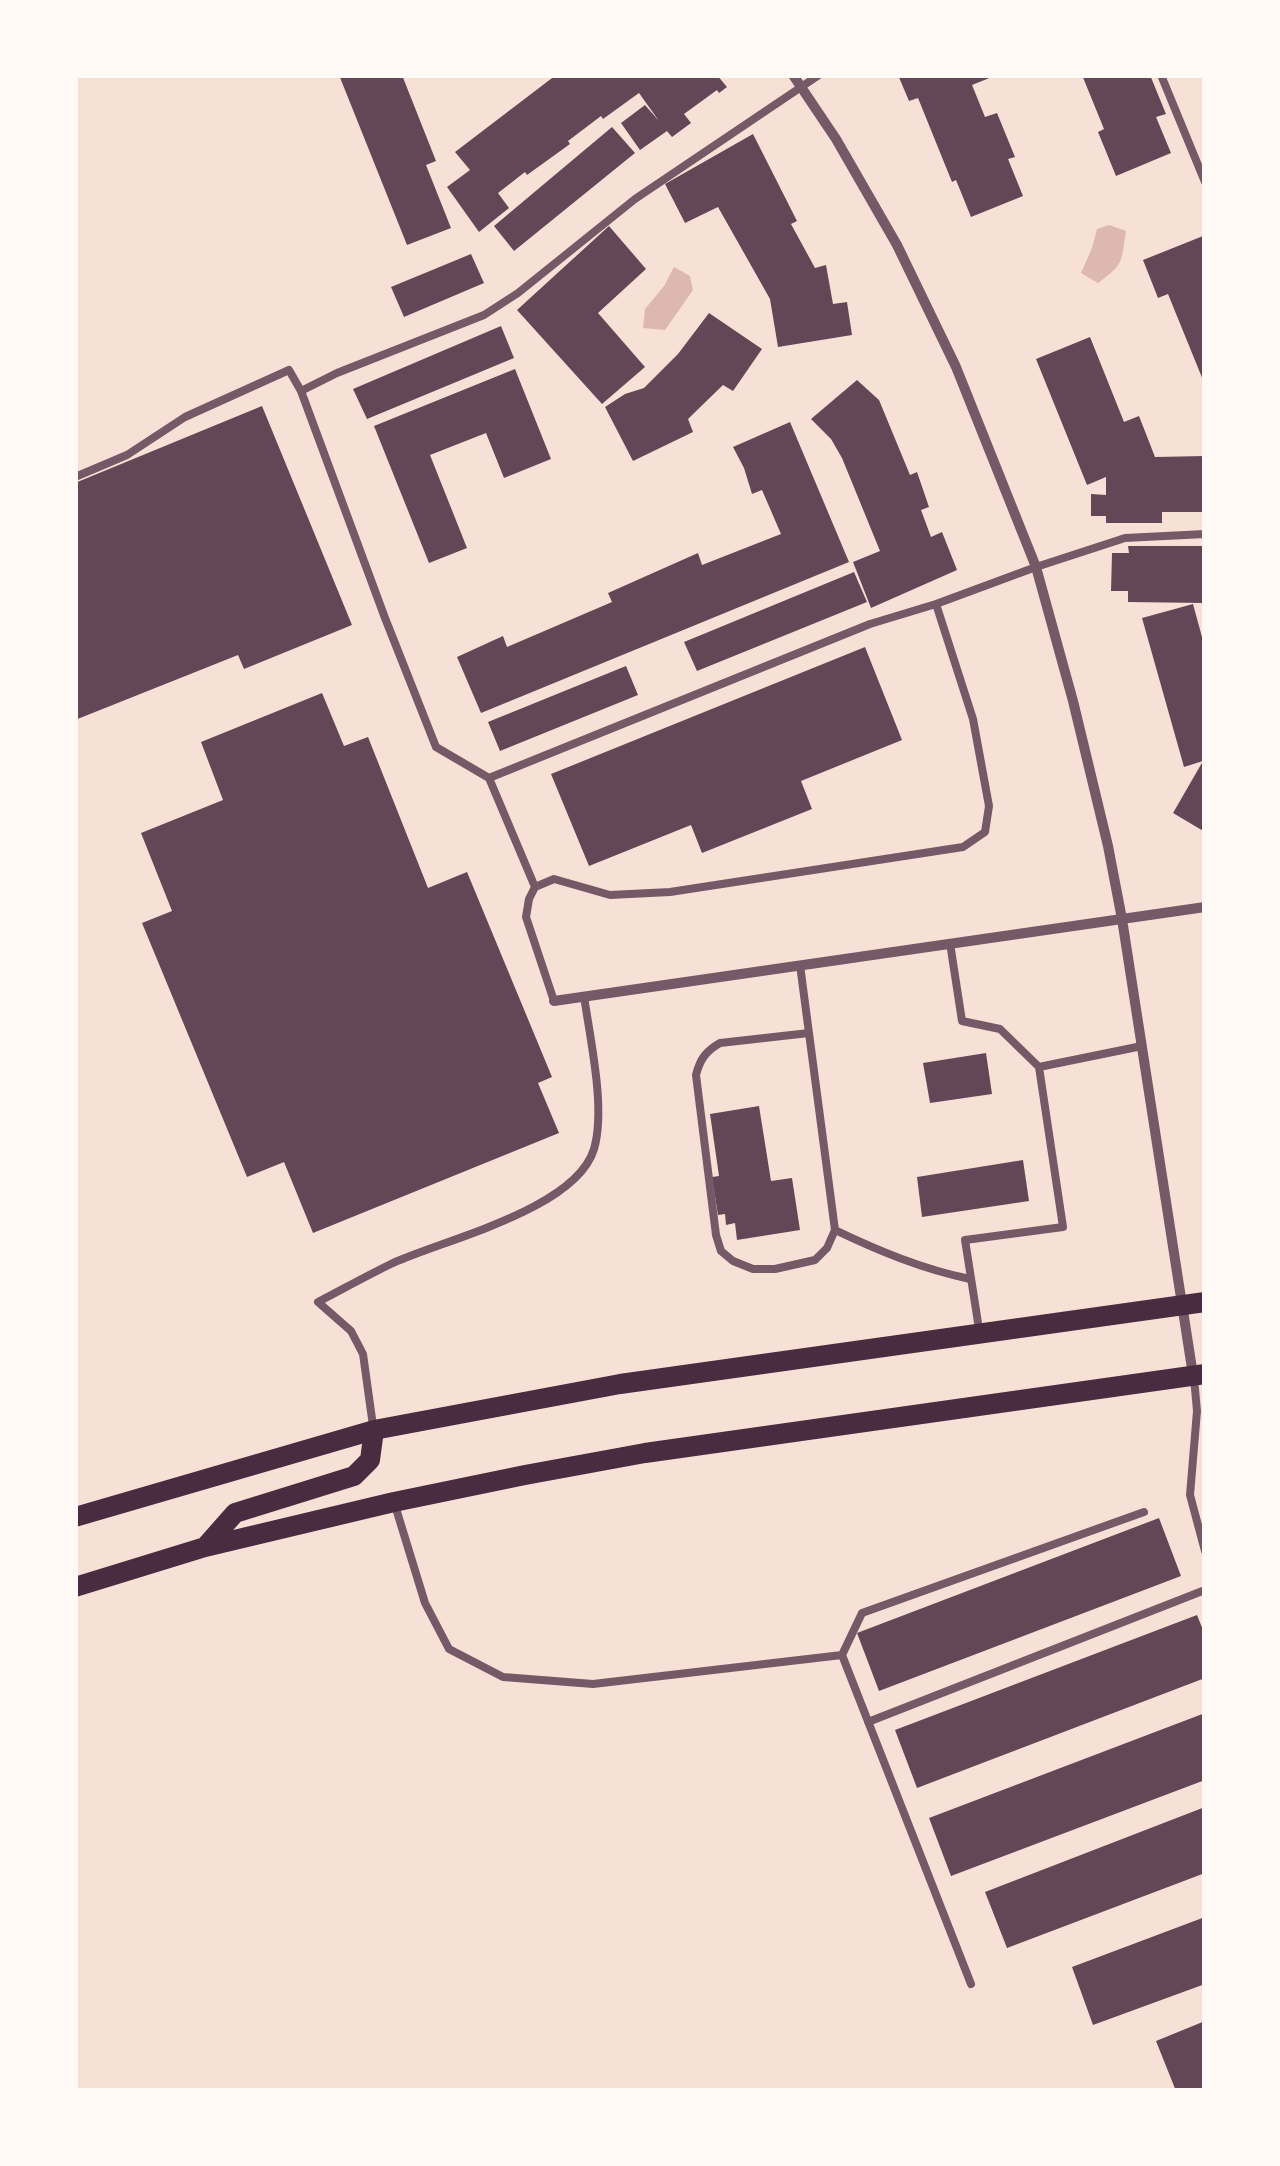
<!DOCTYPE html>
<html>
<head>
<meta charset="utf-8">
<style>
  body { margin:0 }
  #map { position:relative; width:1280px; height:2166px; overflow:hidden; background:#f7e1d7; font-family:"Nunito Sans",sans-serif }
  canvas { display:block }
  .frame { position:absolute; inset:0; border:78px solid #fffaf5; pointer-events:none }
</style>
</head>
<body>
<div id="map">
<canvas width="1280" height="2166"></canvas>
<div class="frame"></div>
</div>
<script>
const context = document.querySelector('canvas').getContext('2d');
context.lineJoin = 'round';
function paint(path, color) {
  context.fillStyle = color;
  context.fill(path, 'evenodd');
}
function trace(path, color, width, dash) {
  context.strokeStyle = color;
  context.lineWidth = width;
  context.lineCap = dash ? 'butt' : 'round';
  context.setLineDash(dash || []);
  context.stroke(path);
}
const water = new Path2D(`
  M 1109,225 L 1126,231 C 1121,263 1124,264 1098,283 L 1081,273 L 1092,248 L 1097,229 Z
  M 674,267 L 690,276 L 693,290 L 665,330 L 643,328 L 645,309 L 664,286 Z`);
const building = new Path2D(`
  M 339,75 L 402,75 L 436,161 L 426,165 L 451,228 L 407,245 Z
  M 556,75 L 717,75 L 727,87 L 719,93 L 717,90 L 684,114 L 691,123 L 672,137 L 667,131 L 640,150 L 621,123 L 645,105 L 659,121 L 639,93 L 603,119 L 601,116 L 568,141 L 570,144 L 527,175 L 525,172 L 498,193 L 509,208 L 479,232 L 447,187 L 470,170 L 455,152 Z
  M 898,75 L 997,75 L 972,85 L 985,117 L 997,113 L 1015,157 L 1008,159 L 1023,196 L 971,217 L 956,180 L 952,182 L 918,98 L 909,101 Z
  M 1082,75 L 1150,75 L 1166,114 L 1156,117 L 1171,153 L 1116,176 L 1098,132 L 1104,129 Z
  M 612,127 L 635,153 L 514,251 L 494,226 Z
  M 753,134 L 797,221 L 791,224 L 815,268 L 826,265 L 833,304 L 847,302 L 852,335 L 778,347 L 770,299 L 718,207 L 685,223 L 665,184 Z
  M 609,226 L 646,269 L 598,313 L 645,367 L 602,404 L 517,310 Z
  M 1203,236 L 1205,240 L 1205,385 L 1168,294 L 1158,298 L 1143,260 Z
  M 471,254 L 484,283 L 404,317 L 391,287 Z
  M 709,313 L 762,349 L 733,391 L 723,385 L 688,419 L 693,432 L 633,461 L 605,407 L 625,394 L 644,388 L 678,354 Z
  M 501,326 L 514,358 L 367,419 L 353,389 Z
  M 1090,337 L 1124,422 L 1139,416 L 1155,457 L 1205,456 L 1205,512 L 1162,512 L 1162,523 L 1106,523 L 1106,516 L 1091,516 L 1091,494 L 1106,495 L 1106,477 L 1087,485 L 1036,359 Z
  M 515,369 L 551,459 L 504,478 L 486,433 L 430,455 L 467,548 L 429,563 L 374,426 Z
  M 857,380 L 879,400 L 910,475 L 917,472 L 929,507 L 921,510 L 931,537 L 942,532 L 957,570 L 871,608 L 853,562 L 880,551 L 842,458 L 831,439 L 811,419 Z
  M 262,406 L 352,625 L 244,669 L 238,655 L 75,720 L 75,483 Z
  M 790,422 L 849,562 L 481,713 L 457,657 L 503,636 L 507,647 L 612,602 L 608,593 L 698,553 L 702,565 L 781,534 L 762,490 L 752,494 L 744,468 L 733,447 Z
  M 1128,546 L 1205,546 L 1204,603 L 1128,602 L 1128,591 L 1111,591 L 1112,553 L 1129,553 Z
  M 854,572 L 867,602 L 697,671 L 684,642 Z
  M 1193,604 L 1205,648 L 1205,832 L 1173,813 L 1203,761 L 1184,767 L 1142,618 Z
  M 865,647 L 902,740 L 801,781 L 812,809 L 702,853 L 691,825 L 589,866 L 551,774 Z
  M 626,666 L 638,695 L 500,751 L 488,722 Z
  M 322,693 L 344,746 L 368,737 L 428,888 L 467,872 L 552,1077 L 538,1083 L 559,1133 L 313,1233 L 284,1162 L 247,1177 L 142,923 L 172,911 L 141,833 L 223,800 L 201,742 Z
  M 986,1053 L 992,1094 L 930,1103 L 923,1063 Z
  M 759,1106 L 771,1181 L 792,1178 L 800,1230 L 737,1240 L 735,1223 L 726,1225 L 725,1214 L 718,1215 L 712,1177 L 719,1176 L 710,1114 Z
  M 1023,1160 L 1029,1201 L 922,1217 L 917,1177 Z
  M 1159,1518 L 1181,1576 L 879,1691 L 857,1633 Z
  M 1197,1615 L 1205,1635 L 1205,1678 L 917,1788 L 895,1730 Z
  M 1205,1713 L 1205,1780 L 951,1876 L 929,1818 Z
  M 1205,1807 L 1205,1873 L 1007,1948 L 985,1892 Z
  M 1205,1917 L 1205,1984 L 1093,2025 L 1072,1967 Z
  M 1205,2021 L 1205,2091 L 1176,2091 L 1156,2041 Z`);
const service = new Path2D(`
  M 1161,75 L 1205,182
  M 301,391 L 385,618 L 436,747 L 489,778
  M 75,477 L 127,455 L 185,417 L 289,370 L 301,391 L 337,373 L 484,315 L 518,293 L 635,199 L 819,75
  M 535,887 L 489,778 L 870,624 L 936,604
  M 950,943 L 962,1021 L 1000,1029 L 1039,1067
  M 800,965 L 835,1230 L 827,1248 L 815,1260 L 775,1269 L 753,1269 L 733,1261 L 721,1251 L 716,1235 L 696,1075 C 700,1059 706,1051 720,1043 L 809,1033
  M 554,1001 L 526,917 L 529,899 L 535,887 L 554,879 L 610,895 L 670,892 L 963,847 L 985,832 L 989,806 L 973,719 L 936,604 L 1036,567 L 1125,538 L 1205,534
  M 835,1230 C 879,1251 922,1269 970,1279
  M 979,1329 L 965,1240 L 1063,1227 L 1039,1067 L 1142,1046
  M 1194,1378 L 1197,1411 L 1190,1495 L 1205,1551
  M 373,1426 L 363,1354 L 351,1331 L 318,1302 C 343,1289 368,1275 393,1263 C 446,1239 576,1209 594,1149 C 606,1108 590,1039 584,996
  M 394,1502 L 425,1603 L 449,1649 L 503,1677 L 593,1684 L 842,1655
  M 868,1722 L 1205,1590
  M 971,1984 L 842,1655 L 862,1613 L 1144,1512`);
const minor = new Path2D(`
  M 793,75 L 836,139 L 897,245 L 956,367 L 1036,567 L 1073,701 L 1108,846 L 1122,919 L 1193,1375
  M 554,1001 L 1205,907`);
const secondary = new Path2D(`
  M 75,1517 L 374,1430 L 620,1384 L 1205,1302
  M 205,1547 L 235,1513 L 354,1476 L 370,1460 L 374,1430
  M 75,1587 L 205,1547 L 394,1502 L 525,1475 L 645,1453 L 1205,1374`);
paint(water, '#dcb8b0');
paint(building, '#644757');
trace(service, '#755966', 8);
trace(minor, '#755966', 10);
trace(secondary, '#4a2c40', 20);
</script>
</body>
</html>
